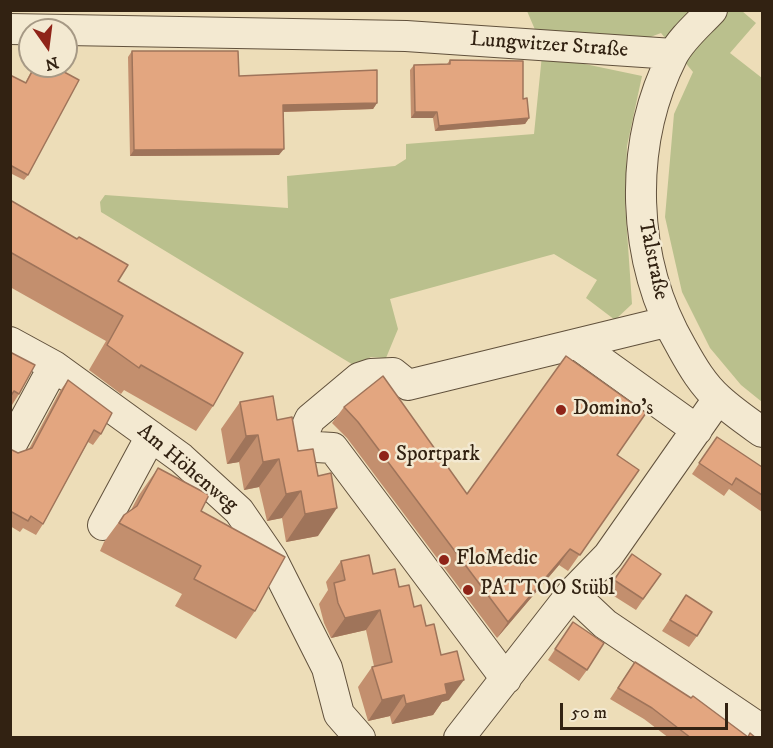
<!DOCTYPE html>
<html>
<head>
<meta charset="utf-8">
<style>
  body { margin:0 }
  #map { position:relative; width:773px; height:748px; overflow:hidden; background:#edddb8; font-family:"IM FELL DW Pica",serif }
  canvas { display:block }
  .frame { position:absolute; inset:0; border:12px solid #322212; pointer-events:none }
  .north { position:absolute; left:18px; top:18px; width:60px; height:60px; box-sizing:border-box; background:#f3e9d1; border:2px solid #a69985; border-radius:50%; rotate:166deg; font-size:16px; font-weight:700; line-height:24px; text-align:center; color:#322212 }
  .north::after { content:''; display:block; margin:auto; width:21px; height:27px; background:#8f2418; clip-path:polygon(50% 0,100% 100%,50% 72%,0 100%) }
  .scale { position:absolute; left:560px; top:703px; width:168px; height:27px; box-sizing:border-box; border:3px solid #322212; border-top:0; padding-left:8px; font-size:18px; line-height:21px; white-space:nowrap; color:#322212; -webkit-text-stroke:4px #f3e9d1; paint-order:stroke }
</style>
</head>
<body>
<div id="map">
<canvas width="773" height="748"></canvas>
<div class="frame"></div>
<div class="north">N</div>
<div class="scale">50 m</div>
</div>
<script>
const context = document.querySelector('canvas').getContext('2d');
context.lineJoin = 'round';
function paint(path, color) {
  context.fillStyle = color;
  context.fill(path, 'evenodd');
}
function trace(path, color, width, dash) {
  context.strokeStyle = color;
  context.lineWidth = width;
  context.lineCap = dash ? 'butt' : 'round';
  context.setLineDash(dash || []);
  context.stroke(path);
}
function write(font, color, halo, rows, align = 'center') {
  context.font = font + ' "IM FELL DW Pica",serif';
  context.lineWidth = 5;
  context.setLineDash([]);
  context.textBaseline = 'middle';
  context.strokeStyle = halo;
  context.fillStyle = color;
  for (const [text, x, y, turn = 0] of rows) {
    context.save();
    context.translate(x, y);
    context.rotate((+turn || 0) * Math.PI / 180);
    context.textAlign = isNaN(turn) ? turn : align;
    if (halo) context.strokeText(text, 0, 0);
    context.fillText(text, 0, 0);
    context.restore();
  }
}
const green = new Path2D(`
  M 527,11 L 742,11 L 756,23 L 730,53 L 762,78 L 762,402 L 741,385 L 710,348 L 682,292 L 665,217 L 674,114 L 693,72 L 661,33 L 645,39 L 536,32 Z
  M 542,55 L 642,76 L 627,146 L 625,202 L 632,304 L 615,320 L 586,298 L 597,280 L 554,254 L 390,299 L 398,329 L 386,358 L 371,357 L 355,366 L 101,212 L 100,202 L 105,195 L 288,208 L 287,176 L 395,166 L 406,159 L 406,144 L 534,134 Z`);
const minor = new Path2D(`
  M 712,10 C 699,24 682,38 673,55 C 627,146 631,261 682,348 C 692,366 703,385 719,399 C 732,411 748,422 762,432
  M 10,29 L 406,36 L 673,54
  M 10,342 L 54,366 L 181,458 L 239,511 L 272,559 L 327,668 L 339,714 L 360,738
  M 577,344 L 697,430
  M 10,447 L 54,366
  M 103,525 L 151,436
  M 572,593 L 605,624 L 762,730
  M 506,679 L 333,448 L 316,447 L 307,442 L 305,430 L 310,419 L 359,378 L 371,374 L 393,373 L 408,385 L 666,322
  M 459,738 L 572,593 L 608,556 L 718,399`);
const wall = new Path2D(`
  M 132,51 L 239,76 L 377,103 L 373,109 L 283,112 L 279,155 L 130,156 L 128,57 Z
  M 450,60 L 523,99 L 529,118 L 525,124 L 435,131 L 433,118 L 411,118 L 410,70 L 414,65 L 447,64 Z
  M 34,66 L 53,66 L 28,175 L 24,180 L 10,173 L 10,75 L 25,83 Z
  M 10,200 L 118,281 L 213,406 L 196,431 L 124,390 L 121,394 L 89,370 L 106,341 L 10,287 Z
  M 10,352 L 19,394 L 12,405 L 10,404 Z
  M 68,380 L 101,434 L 93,445 L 88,442 L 43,524 L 36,535 L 23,528 L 20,532 L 10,526 L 10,449 L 18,453 L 29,449 L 60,391 Z
  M 240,402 L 277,420 L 298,451 L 318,536 L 286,542 L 282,518 L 267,521 L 259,487 L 244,490 L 239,462 L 227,464 L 221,429 Z
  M 344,407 L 467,494 L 617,455 L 639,470 L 568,571 L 559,565 L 497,638 L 347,438 L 332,423 Z
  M 717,437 L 762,467 L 762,512 L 729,489 L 724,496 L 692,474 Z
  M 158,468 L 201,511 L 255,611 L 236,639 L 175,606 L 182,594 L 100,551 L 104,542 L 124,515 L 131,510 L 139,495 Z
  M 632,554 L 661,574 L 636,610 L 606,591 Z
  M 341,561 L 373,574 L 399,587 L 414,607 L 426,626 L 449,700 L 442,702 L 433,715 L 392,724 L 390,716 L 368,721 L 358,687 L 372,667 L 374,666 L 366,630 L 331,638 L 324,623 L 319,604 L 328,590 L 326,582 Z
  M 686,595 L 697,636 L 689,647 L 662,631 Z
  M 573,622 L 587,670 L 579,681 L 548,660 Z
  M 635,662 L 748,737 L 756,738 L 669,738 L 644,719 L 610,699 Z`);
const shadedWall = new Path2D(`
  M 377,103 L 373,109 L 278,112 L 283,105 Z
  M 415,112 L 437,112 L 433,118 L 411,118 Z
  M 529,118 L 525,124 L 435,131 L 439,126 Z
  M 284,149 L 279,155 L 130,156 L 134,150 Z
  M 258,435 L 239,462 L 227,464 L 246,436 Z
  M 279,459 L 259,487 L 244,490 L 263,462 Z
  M 301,491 L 282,518 L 267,521 L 286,494 Z
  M 337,508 L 318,536 L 286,542 L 305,514 Z
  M 570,549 L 559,565 L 497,638 L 508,622 Z
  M 380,610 L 366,630 L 331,638 L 345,618 Z
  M 464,680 L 449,700 L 442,702 L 433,715 L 392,724 L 406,704 L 445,684 Z
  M 404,695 L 390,716 L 368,721 L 382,700 Z`);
const building = new Path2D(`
  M 132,51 L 238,51 L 239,76 L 377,70 L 377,103 L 283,105 L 284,149 L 134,150 Z
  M 450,60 L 523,61 L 523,99 L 527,98 L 529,118 L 439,126 L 437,112 L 415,112 L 414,65 L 450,64 Z
  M 35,66 L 53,66 L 79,80 L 28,175 L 10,165 L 10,75 L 26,83 Z
  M 10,200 L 77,239 L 79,237 L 128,265 L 118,281 L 243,353 L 213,406 L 141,365 L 139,368 L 107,345 L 123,316 L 10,252 Z
  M 10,352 L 35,365 L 19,394 L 14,391 L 10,397 Z
  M 566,356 L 646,413 L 617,455 L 639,470 L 580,555 L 570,549 L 508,622 L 358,422 L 344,407 L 383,376 L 467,494 Z
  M 68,380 L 112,413 L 101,434 L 94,430 L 43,524 L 31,516 L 28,521 L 10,511 L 10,449 L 18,453 L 32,448 Z
  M 273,396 L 277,420 L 292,417 L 298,451 L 313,449 L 318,476 L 331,473 L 337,508 L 305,514 L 301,491 L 286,494 L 279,459 L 263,462 L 258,435 L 246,436 L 240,402 Z
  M 717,437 L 762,467 L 762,495 L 736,478 L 732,485 L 699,463 Z
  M 158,468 L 209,495 L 201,511 L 285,557 L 255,611 L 194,579 L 201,566 L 119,523 L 124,515 L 137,506 Z
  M 632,554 L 661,574 L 643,599 L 614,580 Z
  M 369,555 L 373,574 L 395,569 L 399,587 L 409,585 L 414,607 L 421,605 L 426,626 L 434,624 L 441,655 L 457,651 L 464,680 L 445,684 L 447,694 L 406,704 L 404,695 L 382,700 L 372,667 L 392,662 L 380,610 L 345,618 L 338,603 L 334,583 L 345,580 L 341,561 Z
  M 686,595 L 712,612 L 697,636 L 670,620 Z
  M 573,622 L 604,643 L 587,670 L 555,649 Z
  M 635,662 L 691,698 L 693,696 L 748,737 L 750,733 L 756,738 L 691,738 L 652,708 L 618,688 Z`);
const markers = [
  [561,410,6,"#8f2418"],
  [384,456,6,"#8f2418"],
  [444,560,6,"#8f2418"],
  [468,590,6,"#8f2418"]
];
const streetNames = [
  ["Lungwitzer Straße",549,46,4],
  ["Talstraße",652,260,78],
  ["Am Höhenweg",187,469,40]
];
const poiNames = [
  ["Domino's",573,410],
  ["Sportpark",396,456],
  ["FloMedic",456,560],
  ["PATTOO Stübl",480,590]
];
paint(green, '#bac08d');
trace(minor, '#61513c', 32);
trace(minor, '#f3e9d1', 30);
paint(wall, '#c38f6e');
paint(shadedWall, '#9f745a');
paint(building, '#e3a680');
trace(building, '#9f745a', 1.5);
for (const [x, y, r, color] of markers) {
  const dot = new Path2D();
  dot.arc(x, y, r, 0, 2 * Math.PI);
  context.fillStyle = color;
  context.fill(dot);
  trace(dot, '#f3e9d1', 2);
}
write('21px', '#322212', '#f3e9d1', streetNames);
write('21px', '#322212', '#f3e9d1', poiNames, 'left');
</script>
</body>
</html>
